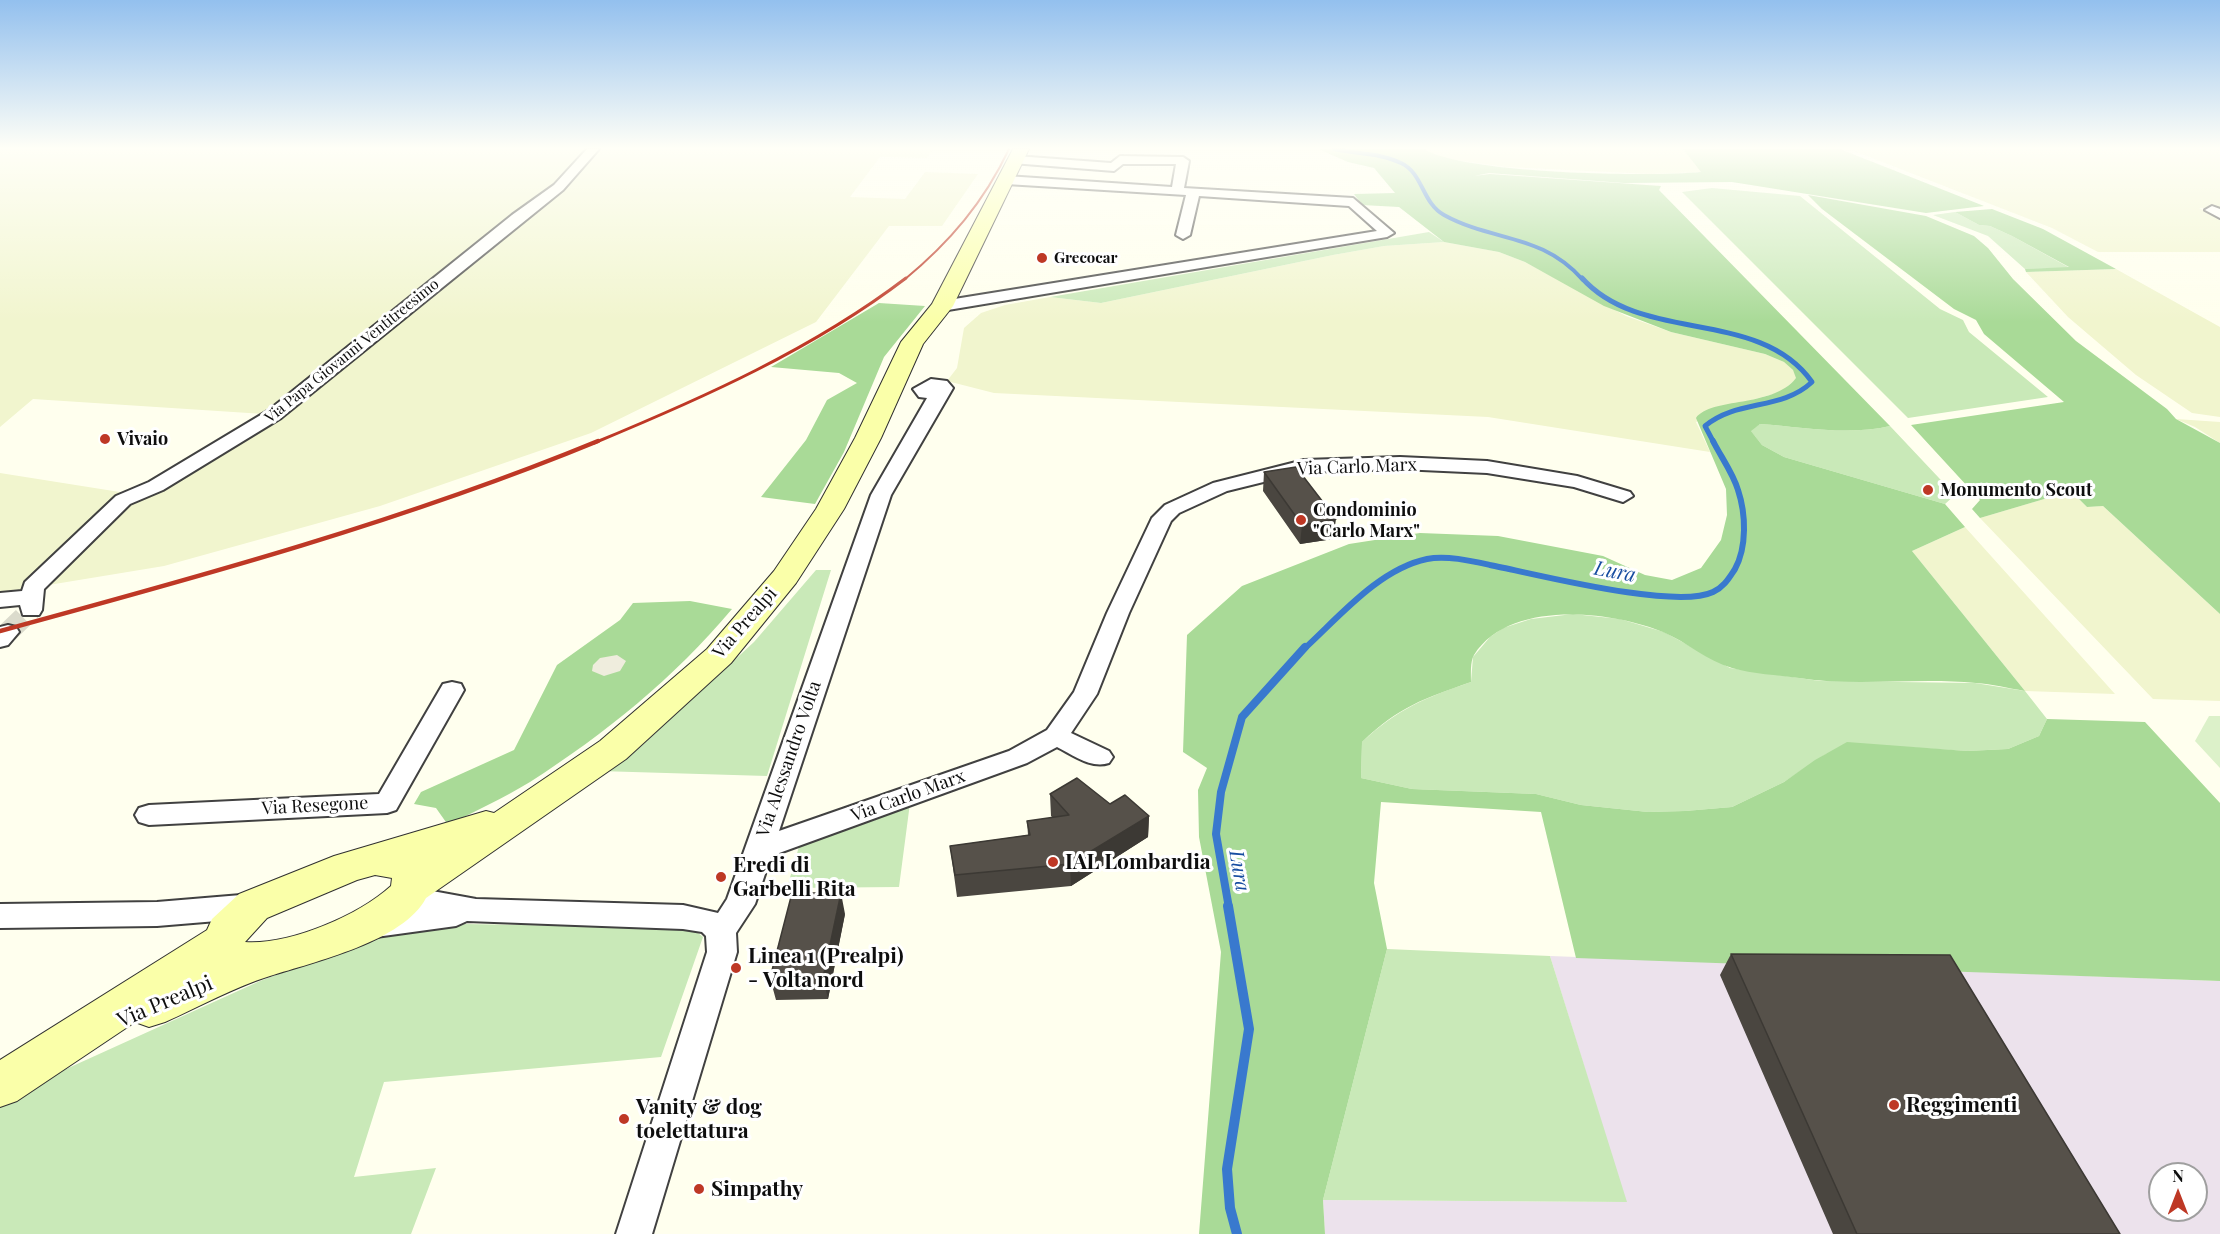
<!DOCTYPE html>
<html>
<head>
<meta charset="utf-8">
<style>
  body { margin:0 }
  #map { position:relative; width:2220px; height:1234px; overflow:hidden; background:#ffe; font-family:"Playfair Display",serif }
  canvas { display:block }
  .north { position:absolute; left:2148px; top:1162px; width:60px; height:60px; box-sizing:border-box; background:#fff; border:2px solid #9f9f9f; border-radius:50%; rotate:0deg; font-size:16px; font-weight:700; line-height:24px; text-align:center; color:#0e0e0e }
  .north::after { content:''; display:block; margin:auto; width:21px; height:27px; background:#be3825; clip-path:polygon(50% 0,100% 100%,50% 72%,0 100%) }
</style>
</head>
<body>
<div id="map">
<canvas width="2220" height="1234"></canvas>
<div class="north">N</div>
</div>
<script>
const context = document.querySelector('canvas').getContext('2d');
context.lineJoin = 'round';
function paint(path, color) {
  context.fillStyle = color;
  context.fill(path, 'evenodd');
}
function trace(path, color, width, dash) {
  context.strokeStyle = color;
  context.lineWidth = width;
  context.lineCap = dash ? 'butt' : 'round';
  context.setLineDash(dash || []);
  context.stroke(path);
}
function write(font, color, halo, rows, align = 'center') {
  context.font = font + ' "Playfair Display",serif';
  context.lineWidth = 6;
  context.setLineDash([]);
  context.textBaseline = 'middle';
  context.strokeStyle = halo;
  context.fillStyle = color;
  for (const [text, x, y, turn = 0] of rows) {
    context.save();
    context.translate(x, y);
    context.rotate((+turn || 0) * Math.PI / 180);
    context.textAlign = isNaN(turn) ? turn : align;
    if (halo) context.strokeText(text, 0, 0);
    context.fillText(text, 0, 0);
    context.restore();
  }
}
const industrial = new Path2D(`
  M 1550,956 L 2220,981 L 2220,1234 L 1325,1234 L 1323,1200 L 1626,1202 ZM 2160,1174 L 2196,1174 L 2196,1210 L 2160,1210 Z`);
const farmland = new Path2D(`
  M 0,149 L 933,149 L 927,158 L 880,157 L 850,197 L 905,199 L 925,172 L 978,174 L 942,226 L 889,226 L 816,322 L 591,433 L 380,506 L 164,566 L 0,593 L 0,473 L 126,493 L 150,484 L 264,414 L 33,399 L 0,427 Z
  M 1424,149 L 1683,149 L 1702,172 L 1650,174 L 1506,167 L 1455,160 L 1436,156 Z
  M 1849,149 L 2220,149 L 2220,208 L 2199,208 L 2220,219 L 2220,252 L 2098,252 L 2052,228 Z
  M 1444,242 L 1499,252 L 1525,262 L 1626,316 L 1671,332 L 1765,354 L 1784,362 L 1793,370 L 1797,378 L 1781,392 L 1744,402 L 1696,422 L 1710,452 L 1488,417 L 994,393 L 947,381 L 957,368 L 964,328 L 981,313 L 1005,305 L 1050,297 L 1101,303 L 1333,255 L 1384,246 Z
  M 2116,269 L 2220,327 L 2220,417 L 2192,413 L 2136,375 L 2068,317 L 2026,272 Z
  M 2176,419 L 2220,422 L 2220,443 L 2195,427 Z
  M 2068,488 L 2087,507 L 2103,506 L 2220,614 L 2220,701 L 2153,699 L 1980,518 L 2051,497 Z
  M 1965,527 L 2115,694 L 2025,691 L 1912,551 Z`);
const green = new Path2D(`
  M 1712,188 L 1800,196 L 1940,309 L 1963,320 L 1969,332 L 2048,397 L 1908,418 L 1682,192 Z
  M 1955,212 L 1979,225 L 1990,226 L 2012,236 L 2070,268 L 2025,269 L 1988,236 L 1933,215 Z
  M 1429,232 L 1444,242 L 1384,246 L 1333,255 L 1101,303 L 1050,297 Z
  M 1760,424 C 1802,427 1848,436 1890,426 L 1955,495 L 1945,504 L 1784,457 L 1762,445 L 1750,430 Z
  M 816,570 L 831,570 L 767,776 L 599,771 L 637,750 L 754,642 Z
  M 1573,614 L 1620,619 L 1664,632 L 1730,668 L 1820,681 L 1975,683 L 2025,691 L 2047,719 L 2039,736 L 2008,749 L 1967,751 L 1887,746 L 1826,754 L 1784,782 L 1732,807 L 1685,811 L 1648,812 L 1581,805 L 1536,794 L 1412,789 L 1361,778 L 1362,742 C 1399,708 1425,698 1471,682 L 1473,657 L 1490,637 L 1503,628 L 1531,619 Z
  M 910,803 L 899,887 L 787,888 L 800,843 Z
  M 464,924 L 692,928 L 703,937 L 661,1057 L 384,1082 L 354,1177 L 436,1168 L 411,1234 L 0,1234 L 0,1099 L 260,981 L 379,936 Z
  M 1387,949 L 1550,956 L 1627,1202 L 1323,1200 Z`);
const forest = new Path2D(`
  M 1318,149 L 1424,149 C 1464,174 1650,177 1701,172 L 1683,149 L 1840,149 L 1984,206 L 1926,213 L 1732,182 L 1624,183 L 1489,173 L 1474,176 L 1490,174 L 1661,186 L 1659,190 L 1890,426 C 1848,436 1802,427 1760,424 L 1751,431 L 1762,445 L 1784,457 L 1945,504 L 1965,527 L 1912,551 L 2025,691 C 2008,688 1992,684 1976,683 C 1917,677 1857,687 1799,678 C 1777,675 1753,674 1732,668 C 1707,661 1687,642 1663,632 C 1612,611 1509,599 1474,655 C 1470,662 1471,674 1471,682 C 1423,699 1400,706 1362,742 L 1361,778 L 1412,789 L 1536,794 L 1581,805 L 1648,812 L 1685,811 L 1732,807 L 1784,782 L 1815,760 L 1847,742 L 1967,751 L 2008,749 L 2039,736 L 2047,719 L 2145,722 L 2220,803 L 2220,981 L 1576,958 L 1541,812 L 1381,802 L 1374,883 L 1387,949 L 1323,1200 L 1325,1234 L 1199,1234 L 1221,952 L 1199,837 L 1198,790 L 1207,768 L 1183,752 L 1187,635 L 1242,586 L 1349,544 L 1420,533 L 1498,536 L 1603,556 L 1645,575 L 1672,580 L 1701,568 L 1721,540 L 1727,515 L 1726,489 L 1696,418 C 1711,397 1773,408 1796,378 L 1793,370 L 1784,362 L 1765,354 L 1671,332 L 1604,306 L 1525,262 L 1499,252 L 1444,242 L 1399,207 L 1362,205 L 1354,194 L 1395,193 L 1374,168 L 1348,162 Z
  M 1808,195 L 1926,216 L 1974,236 L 1988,248 L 2013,279 L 2076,341 L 2167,409 L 2176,419 L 2220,443 L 2220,614 L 2103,506 L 2087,507 L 2068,488 L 2051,497 L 1980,518 L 1972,509 L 1980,500 L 1911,425 L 2064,402 L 1984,334 L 1976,320 L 1954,309 L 1822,209 Z
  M 1992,209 L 2043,229 L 2116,269 L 2026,272 L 2025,269 L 2069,267 L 2012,236 L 1990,226 L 1979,225 L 1955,212 Z
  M 879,303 L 925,306 L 884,357 L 844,452 L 815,504 L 761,497 L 806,440 L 827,400 L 857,383 L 839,373 L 771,367 Z
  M 690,601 L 732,609 C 674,678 605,734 530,782 C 504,798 475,811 448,825 L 436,808 L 414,804 L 421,792 L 514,750 L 557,665 L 620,620 L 633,603 Z`);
const pitch = new Path2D(`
  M 2209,716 L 2220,716 L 2220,768 L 2195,741 Z`);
const plaza = new Path2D(`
  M 617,655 L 626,661 L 620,671 L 604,676 L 592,671 L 593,665 L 600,658 Z`);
const streamFar4 = new Path2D(`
  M 1334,149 C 1356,154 1381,153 1401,163 C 1423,173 1422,203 1444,215 C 1493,242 1542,233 1583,280`);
const streamFar3 = new Path2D(`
  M 1582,278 C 1642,345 1759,307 1812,382 C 1781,411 1737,399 1705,426 L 1714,443`);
const streamFar2 = new Path2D(`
  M 1304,649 C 1339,617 1379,569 1427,559 C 1446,555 1472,561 1490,565 C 1536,574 1675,610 1713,592 C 1724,587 1729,578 1735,569 C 1747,547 1746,514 1738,490 C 1733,473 1721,457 1713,441`);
const streamFar1 = new Path2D(`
  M 1229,908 L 1216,834 L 1221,792 L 1242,717 L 1305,647`);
const stream = new Path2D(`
  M 1228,906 L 1249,1029 L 1227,1169 L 1230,1208 L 1237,1234`);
const streetTunnel = new Path2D(`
  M 8,632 L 31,610`);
const street = new Path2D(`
  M 587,149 L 599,149 L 563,190 L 281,418 L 163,490 L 130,504 L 44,589 L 42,610 L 39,615 L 23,615 L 20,605 L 0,607 L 0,593 L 22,591 L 25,582 L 116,496 L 149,482 L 269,410 L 512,215 L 554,185 Z
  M 1016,156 L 1111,163 L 1120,156 L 1183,157 L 1189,161 L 1184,188 L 1353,198 L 1394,233 L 1387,237 L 942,311 L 937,309 L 934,306 L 937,303 L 942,301 L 1377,231 L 1349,206 L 1199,196 L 1190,235 L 1183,239 L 1176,235 L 1186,195 L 1006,184 L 1000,180 L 1006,176 L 1172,187 L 1176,164 L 1123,164 L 1114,171 L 1012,163 L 1012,157 Z
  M 2212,206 L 2220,209 L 2220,218 L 2205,210 Z
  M 931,379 L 947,381 L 953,388 L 891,495 L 779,831 L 1009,751 L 1047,730 L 1074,692 L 1107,613 L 1152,518 L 1165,505 L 1213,483 L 1304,460 L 1400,457 L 1487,461 L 1577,476 L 1630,492 L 1633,496 L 1623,502 L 1574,487 L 1487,473 L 1400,469 L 1304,472 L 1227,491 L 1179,513 L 1171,521 L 1129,613 L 1097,694 L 1071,733 L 1109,751 L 1113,757 L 1109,763 C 1091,769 1073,755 1057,747 L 1027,763 L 771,856 L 755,904 L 736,933 L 737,952 L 652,1234 L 616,1234 L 707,952 L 706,936 L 702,932 L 683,929 L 467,921 L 456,926 L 376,937 L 366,934 L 361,925 L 366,916 L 404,909 L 395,906 L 390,898 L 395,890 L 405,886 L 476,899 L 683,905 L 718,913 L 727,899 L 871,495 L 927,398 L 919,397 L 913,389 Z
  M 8,625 L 16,627 L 19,632 L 8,645 L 0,647 L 0,627 Z
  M 452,682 L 461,684 L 464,690 L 396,810 L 387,813 L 149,825 L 139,822 L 135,815 L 139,808 L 149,805 L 379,794 L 443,684 Z
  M 253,894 L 263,898 L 268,906 L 263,914 L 253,918 L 157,926 L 0,928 L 0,904 L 157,902 Z`);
const secondary = new Path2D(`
  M 1013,149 L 1029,149 L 953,306 L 923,344 L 881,438 L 844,509 L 796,583 L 731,663 L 626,759 L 426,898 C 404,941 314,962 270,976 C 234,987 199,1007 165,1022 L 149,1027 L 135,1022 L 17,1101 L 0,1107 L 0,1060 L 207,930 L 212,919 L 239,894 L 334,856 L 486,811 L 494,813 L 600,741 L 707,649 L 774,571 L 816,509 L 855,438 L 901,342 L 932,304 ZM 375,875 L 392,878 L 391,886 C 358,916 289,945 245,942 L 267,918 L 357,880 Z`);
const railFar2 = new Path2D(`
  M 904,280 C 950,242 984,202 1009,149`);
const railFar1 = new Path2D(`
  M 594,443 C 703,398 813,349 906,278`);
const rail = new Path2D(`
  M 0,631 C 202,576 404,521 598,441`);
const wall = new Path2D(`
  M 1264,472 L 1333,539 L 1300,544 L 1263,491 Z
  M 1050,794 L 1110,804 L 1149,816 L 1148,837 L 1071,886 L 957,897 L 950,846 L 1028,835 L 1027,821 L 1053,818 L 1051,816 Z
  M 845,914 L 828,999 L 776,1000 L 770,978 Z
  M 1731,954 L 2120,1234 L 1833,1234 L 1720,975 Z`);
const shadedWall = new Path2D(`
  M 1336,519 L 1333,539 L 1300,544 L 1302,525 Z
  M 1149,816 L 1148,837 L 1071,886 L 1070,864 Z
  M 841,893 L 845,914 L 828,999 L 823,978 Z`);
const building = new Path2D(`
  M 1296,467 L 1336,519 L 1302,525 L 1264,472 Z
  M 1077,778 L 1110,804 L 1125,795 L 1149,816 L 1070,864 L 955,875 L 950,846 L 1030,835 L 1027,821 L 1069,815 L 1050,794 Z
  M 792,893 L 841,893 L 823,978 L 770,978 Z
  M 1731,954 L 1950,955 L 2120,1234 L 1857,1234 Z`);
const markers = [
  [1042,258,6,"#be3825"],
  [105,439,6,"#be3825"],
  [1928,490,6,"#be3825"],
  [1301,520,6,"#be3825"],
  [1053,862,6,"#be3825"],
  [721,877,6,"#be3825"],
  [736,968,6,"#be3825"],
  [1894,1105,6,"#be3825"],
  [624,1119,6,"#be3825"],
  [699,1189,6,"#be3825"]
];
const farPoinames = [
  ["Grecocar",1054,258]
];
const farStreetnames = [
  ["Via Papa Giovanni Ventitreesimo",352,351,-39]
];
const poiNames = [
  ["Vivaio",117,439],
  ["Monumento Scout",1940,490],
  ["Condominio",1313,510],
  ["\"Carlo Marx\"",1313,531]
];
const streetNames = [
  ["Via Carlo Marx",1357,467,-2],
  ["Via Prealpi",745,623,-49],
  ["Via Alessandro Volta",789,759,-71],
  ["Via Carlo Marx",908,796,-20],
  ["Via Resegone",315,806,-3]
];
const waterNames = [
  ["Lura",1615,572,11],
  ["Lura",1239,871,80]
];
const nearPoinames = [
  ["IAL Lombardia",1065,862],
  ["Eredi di",733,865],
  ["Garbelli Rita",733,889],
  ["Linea 1 (Prealpi)",748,956],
  ["- Volta nord",748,980],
  ["Reggimenti",1906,1105],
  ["Vanity & dog",636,1107],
  ["toelettatura",636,1131],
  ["Simpathy",711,1189]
];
const nearStreetnames = [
  ["Via Prealpi",165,1002,-23]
];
paint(industrial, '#ece2ec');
paint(farmland, '#f1f5ce');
paint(green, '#c9e9b8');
paint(forest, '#a9da97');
paint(pitch, '#dcf1c9');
paint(plaza, '#efeddd');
trace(streamFar4, '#3979ce', 4);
trace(streamFar3, '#3979ce', 5);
trace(streamFar2, '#3979ce', 6);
trace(streamFar1, '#3979ce', 8);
trace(stream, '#3979ce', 10);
trace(streetTunnel, '#dbdbcc', 21, [21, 10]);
trace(street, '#414141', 4);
trace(secondary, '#303030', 2);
paint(street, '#fff');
paint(secondary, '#faffa9');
trace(railFar2, '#be3825', 2);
trace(railFar1, '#be3825', 3);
trace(rail, '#be3825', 4.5);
paint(wall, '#4a4640');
paint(shadedWall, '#3c3934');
paint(building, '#56514a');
trace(building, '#3c3934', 1.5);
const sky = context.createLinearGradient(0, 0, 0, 322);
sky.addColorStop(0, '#93c0ee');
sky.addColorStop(0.46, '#fffff7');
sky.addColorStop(1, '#fffff700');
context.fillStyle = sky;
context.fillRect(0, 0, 2220, 322);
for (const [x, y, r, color] of markers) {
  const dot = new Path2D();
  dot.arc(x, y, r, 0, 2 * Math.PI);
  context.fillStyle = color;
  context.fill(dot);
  trace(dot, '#fff', 2);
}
write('bold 15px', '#0e0e0e', '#fff', farPoinames, 'left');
write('15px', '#0e0e0e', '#fff', farStreetnames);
write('bold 18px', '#0e0e0e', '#fff', poiNames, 'left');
write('18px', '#0e0e0e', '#fff', streetNames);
write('italic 20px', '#164ca0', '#fff', waterNames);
write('bold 21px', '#0e0e0e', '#fff', nearPoinames, 'left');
write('21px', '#0e0e0e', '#fff', nearStreetnames);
</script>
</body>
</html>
